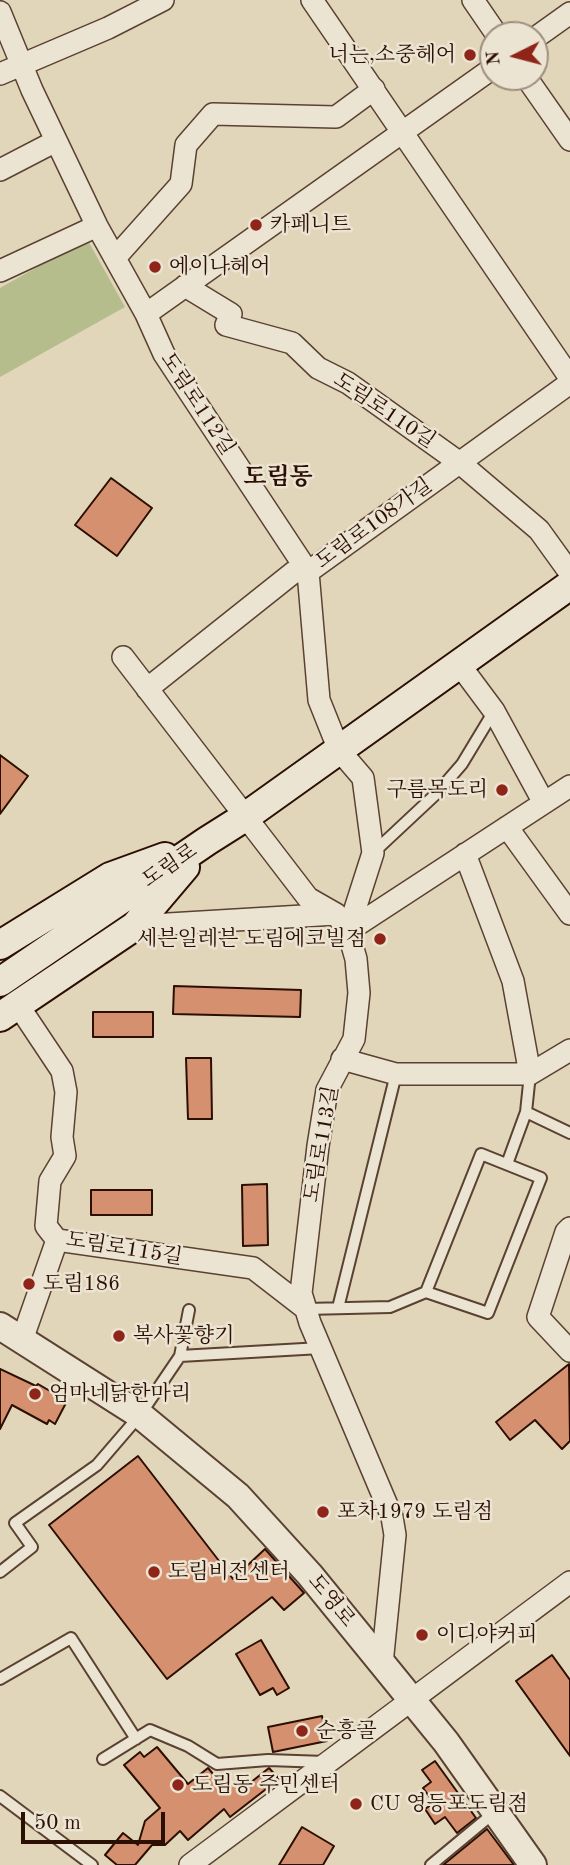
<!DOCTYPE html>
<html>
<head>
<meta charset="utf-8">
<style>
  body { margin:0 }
  #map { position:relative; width:570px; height:1865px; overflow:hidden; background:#e2d6ba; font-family:"Old Standard TT",serif }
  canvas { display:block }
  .north { position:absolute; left:479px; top:21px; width:70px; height:70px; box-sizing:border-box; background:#ece4d2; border:2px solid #9f8f7f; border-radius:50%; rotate:264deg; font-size:19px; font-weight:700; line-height:28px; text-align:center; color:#2c0f03 }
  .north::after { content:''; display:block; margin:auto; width:24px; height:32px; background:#8f2418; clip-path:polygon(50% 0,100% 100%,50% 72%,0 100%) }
  .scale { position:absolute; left:21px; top:1812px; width:144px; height:32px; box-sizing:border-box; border:4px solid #2c0f03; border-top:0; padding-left:9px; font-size:21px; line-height:24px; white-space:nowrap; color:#2c0f03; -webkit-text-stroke:5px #ece4d2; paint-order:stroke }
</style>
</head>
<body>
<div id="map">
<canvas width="570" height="1865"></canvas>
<div class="north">N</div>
<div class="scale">50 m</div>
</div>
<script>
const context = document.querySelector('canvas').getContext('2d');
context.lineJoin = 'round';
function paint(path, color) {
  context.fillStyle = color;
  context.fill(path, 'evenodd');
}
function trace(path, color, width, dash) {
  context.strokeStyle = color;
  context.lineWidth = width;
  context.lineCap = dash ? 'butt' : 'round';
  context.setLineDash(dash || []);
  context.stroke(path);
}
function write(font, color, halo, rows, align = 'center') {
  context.font = font + ' "Old Standard TT","Noto Serif KR",serif';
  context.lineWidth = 5;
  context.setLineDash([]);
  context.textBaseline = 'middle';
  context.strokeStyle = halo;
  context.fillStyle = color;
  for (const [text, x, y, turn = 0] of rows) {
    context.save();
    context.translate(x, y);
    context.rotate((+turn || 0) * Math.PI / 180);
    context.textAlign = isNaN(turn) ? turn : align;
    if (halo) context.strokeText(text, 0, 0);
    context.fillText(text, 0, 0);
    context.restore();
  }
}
const green = new Path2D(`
  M 87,239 L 125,307 L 0,377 L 0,288 Z`);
const building = new Path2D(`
  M 111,478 L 152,508 L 117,556 L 75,525 Z
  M 0,755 L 28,776 L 0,814 Z
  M 174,986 L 301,990 L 300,1017 L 173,1014 Z
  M 93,1012 L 153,1012 L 153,1037 L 93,1037 Z
  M 186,1058 L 211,1058 L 212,1119 L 188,1119 Z
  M 267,1184 L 268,1245 L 243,1246 L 242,1185 Z
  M 91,1190 L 152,1190 L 152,1215 L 91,1215 Z
  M 569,1364 L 570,1441 L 562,1449 L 535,1420 L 510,1440 L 496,1422 Z
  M 0,1369 L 36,1386 L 38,1384 L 67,1401 L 55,1424 L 49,1420 L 47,1424 L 12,1405 L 0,1429 Z
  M 138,1456 L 233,1579 L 265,1549 L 304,1593 L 284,1610 L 272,1597 L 167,1679 L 49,1525 Z
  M 261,1640 L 289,1688 L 277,1695 L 273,1688 L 260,1695 L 236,1654 Z
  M 552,1655 L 570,1680 L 570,1756 L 516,1681 Z
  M 322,1716 L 327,1741 L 273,1752 L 268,1727 Z
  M 157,1747 L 188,1784 L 208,1768 L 226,1789 L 244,1775 L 250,1783 L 269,1768 L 279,1779 L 230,1817 L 224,1809 L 188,1840 L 180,1831 L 165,1845 L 152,1845 L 135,1865 L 117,1865 L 105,1855 L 123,1833 L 138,1845 L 145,1821 L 160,1808 L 124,1765 L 140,1752 L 144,1757 Z
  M 435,1761 L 476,1818 L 457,1833 L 445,1817 L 435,1824 L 425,1809 L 434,1803 L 423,1788 L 431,1782 L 422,1770 Z
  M 302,1827 L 334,1846 L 323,1865 L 279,1865 Z
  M 487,1829 L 514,1865 L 443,1865 Z`);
const service = new Path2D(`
  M 374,852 L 436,794 L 462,764 L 494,711
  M 526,1112 L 570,1133
  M 507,1164 L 526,1112 L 530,1074
  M 338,1308 L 396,1074
  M 306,1309 L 390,1307 L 426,1292 L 488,1313 L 541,1178 L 481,1154 L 426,1292
  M 180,1356 L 321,1348
  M 0,1572 L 32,1547 L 15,1523 L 97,1465 L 140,1415 L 180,1356 L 189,1310
  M 0,1679 L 71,1638 L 136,1739
  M 103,1759 L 150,1730 L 188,1746 L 217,1764 L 268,1760 L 325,1762
  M 0,1796 L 92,1865
  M 431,1865 L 495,1812`);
const minor = new Path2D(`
  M 312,0 L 570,378
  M 473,0 L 497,35
  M 0,12 L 32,90 L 97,226 L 146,314 L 164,354 L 308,572 L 319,700 L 339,750 L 363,778 L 373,853 L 348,931
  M 535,38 L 570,13
  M 0,74 L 108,28 L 163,0
  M 526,77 L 570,140
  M 0,170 L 56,141
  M 115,258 L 181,184 L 186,145 L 213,114 L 336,117 L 374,89
  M 0,271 L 97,226
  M 185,286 L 231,314 L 226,325 L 292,343 L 318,368 L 348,383 L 460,463 L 539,530 L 570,573
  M 146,314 L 493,68
  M 123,657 L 308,898 L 336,914 L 348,931 L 356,959 L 359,993 L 354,1039 L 327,1090 L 318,1146 L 301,1293 L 310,1323 L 392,1517 L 395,1535 L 382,1664
  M 459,664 L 494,711 L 544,803
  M 147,689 L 294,572 L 308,572 L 570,383
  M 507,827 L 570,914
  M 465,854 L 513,981 L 530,1074
  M 135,926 L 336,914
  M 348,931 L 570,786
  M 18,1005 L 62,1071 L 66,1092 L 62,1137 L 65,1156 L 50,1181 L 46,1226 L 57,1240 L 253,1268 L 306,1309
  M 342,1059 L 396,1074 L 530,1074 L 570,1050
  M 570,1228 L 566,1232 L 538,1317 L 570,1351
  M 22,1340 L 57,1240
  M 190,1865 L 570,1582`);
const tertiary = new Path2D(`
  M 0,1326 L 140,1415 L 238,1496 L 310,1575 L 446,1742 L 533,1865`);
const secondary = new Path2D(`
  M 0,945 L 110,877 L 165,857
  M 0,982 L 207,841 L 245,817 L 570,585
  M 0,1017 L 135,926 L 185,867`);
const markers = [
  [470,55,7,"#8f2418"],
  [256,225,7,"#8f2418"],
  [155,267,7,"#8f2418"],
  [502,790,7,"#8f2418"],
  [380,939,7,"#8f2418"],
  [29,1284,7,"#8f2418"],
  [119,1336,7,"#8f2418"],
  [35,1394,7,"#8f2418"],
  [323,1512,7,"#8f2418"],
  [154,1572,7,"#8f2418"],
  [422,1635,7,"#8f2418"],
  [302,1731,7,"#8f2418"],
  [178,1785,7,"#8f2418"],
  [356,1804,7,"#8f2418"]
];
const poiNames = [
  ["너는,소중헤어",456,55,"right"],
  ["카페니트",270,225],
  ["에이나헤어",169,267],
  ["구름목도리",488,790,"right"],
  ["세븐일레븐 도림에코빌점",366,939,"right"],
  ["도림186",43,1284],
  ["복사꽃향기",133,1336],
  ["엄마네닭한마리",49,1394],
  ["포차1979 도림점",337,1512],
  ["도림비전센터",168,1572],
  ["이디야커피",436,1635],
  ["순흥골",316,1731],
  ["도림동 주민센터",192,1785],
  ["CU 영등포도림점",370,1804]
];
const streetNames = [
  ["도림로112길",197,404,57],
  ["도림로110길",384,411,34],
  ["도림로108가길",374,524,-36],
  ["도림로",170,866,-34],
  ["도림로113길",322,1144,-80],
  ["도림로115길",124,1249,9],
  ["도영로",331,1601,51]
];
const quarterNames = [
  ["도림동",278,478]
];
paint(green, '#b6bd8d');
paint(building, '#d59070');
trace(building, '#2c0f03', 2);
trace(service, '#5a4131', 14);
trace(minor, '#5a4131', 24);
trace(tertiary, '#5a4131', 30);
trace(secondary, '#2c0f03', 32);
trace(service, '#ece4d2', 10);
trace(minor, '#ece4d2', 21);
trace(tertiary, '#ece4d2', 26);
trace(secondary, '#ece4d2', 28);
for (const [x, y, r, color] of markers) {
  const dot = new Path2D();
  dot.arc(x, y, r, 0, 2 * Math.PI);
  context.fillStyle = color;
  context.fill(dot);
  trace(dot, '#ece4d2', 2.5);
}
write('21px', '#2c0f03', '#ece4d2', poiNames, 'left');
write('21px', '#2c0f03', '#ece4d2', streetNames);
write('bold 24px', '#2c0f03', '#ece4d2', quarterNames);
</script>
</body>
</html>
